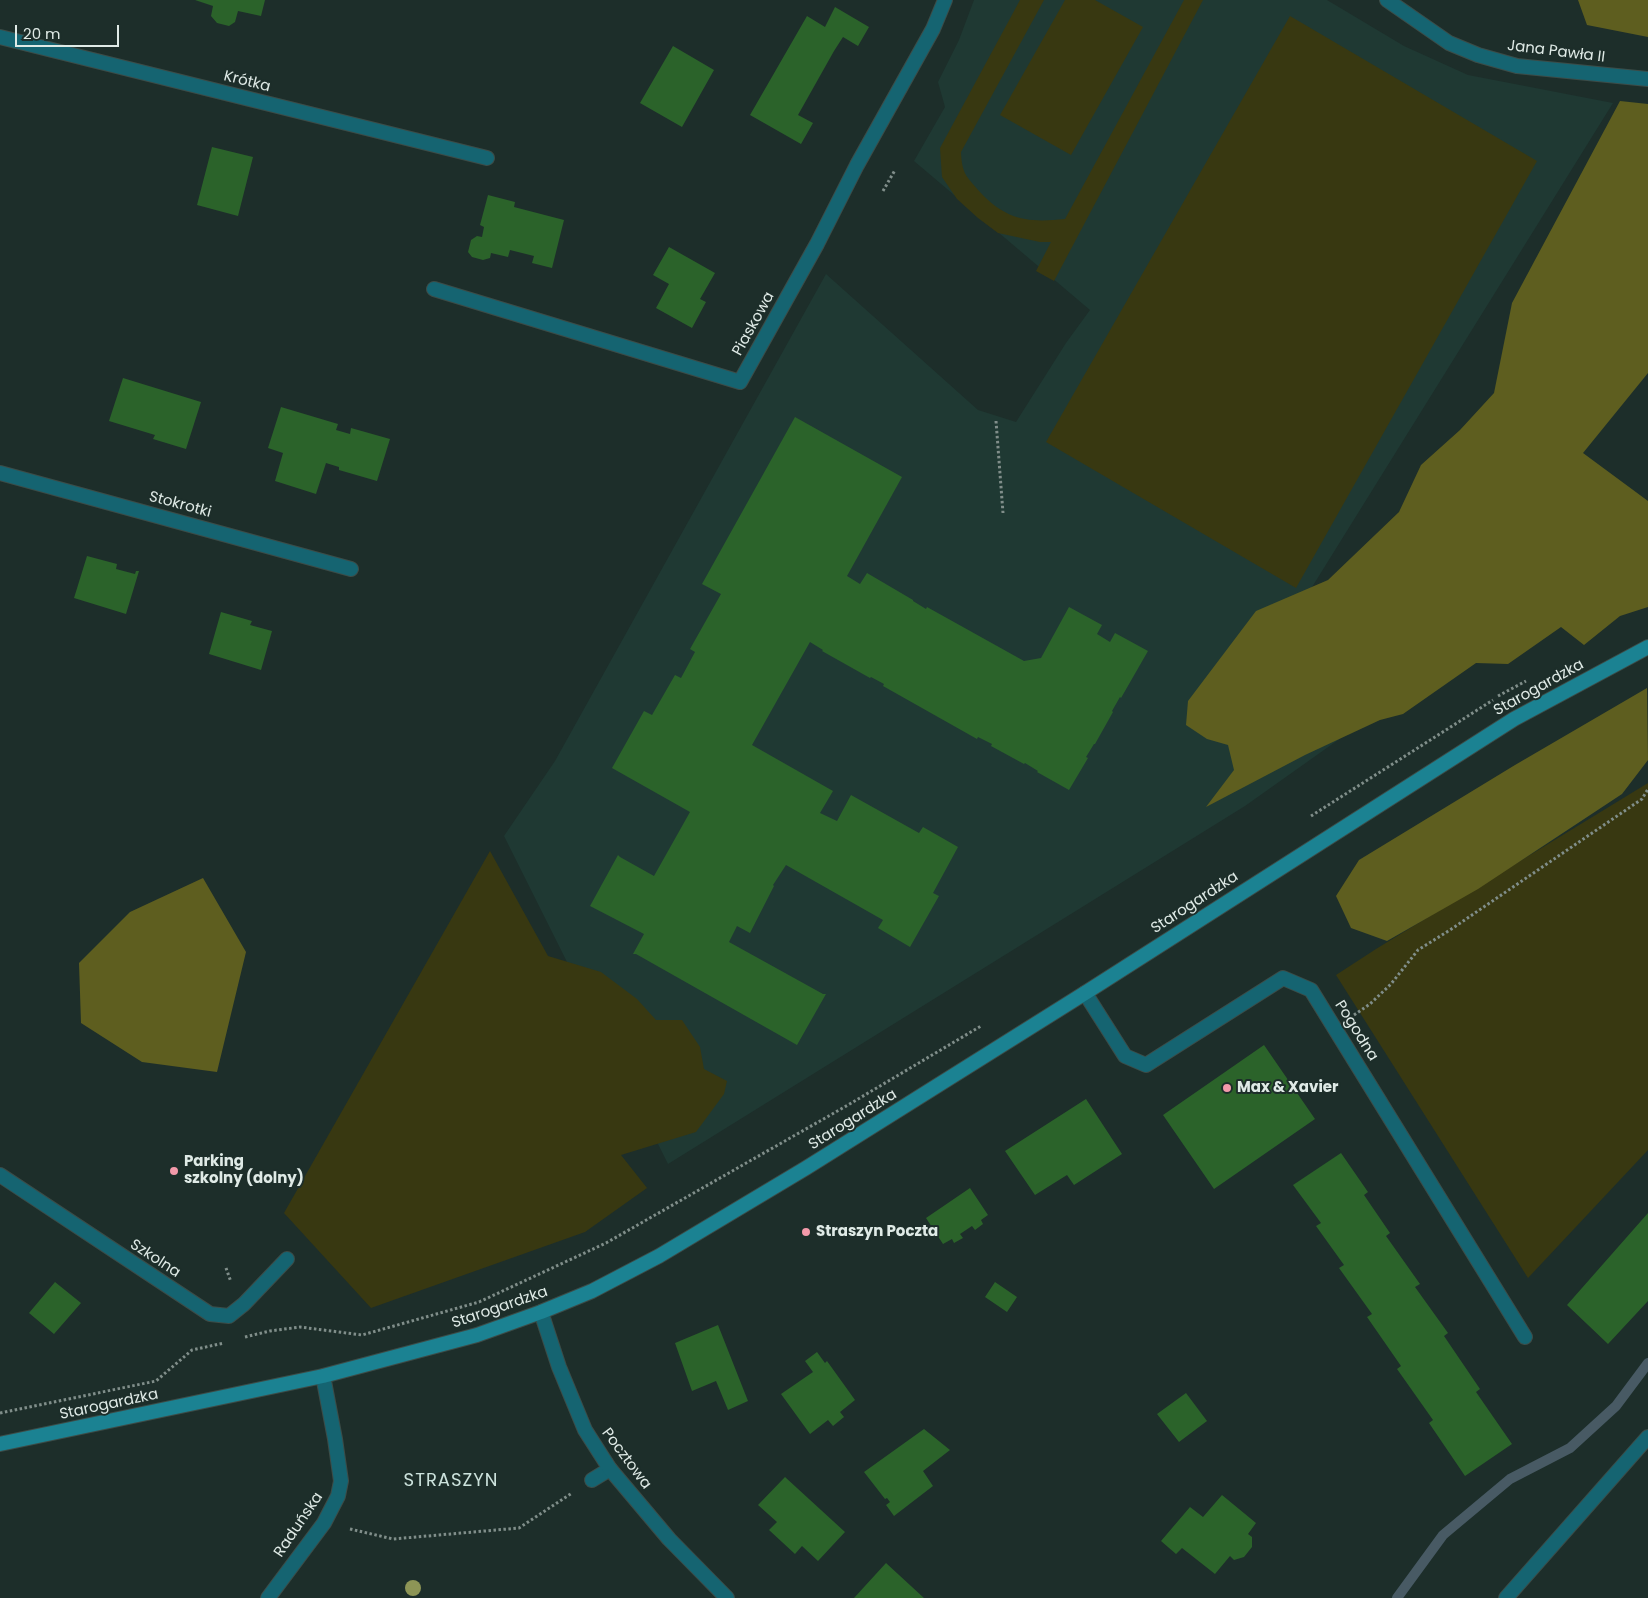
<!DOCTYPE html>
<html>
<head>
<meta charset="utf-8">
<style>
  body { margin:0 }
  #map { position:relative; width:1648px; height:1598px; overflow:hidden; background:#1d2e2a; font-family:Poppins,sans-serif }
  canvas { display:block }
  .scale { position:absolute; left:15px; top:25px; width:104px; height:22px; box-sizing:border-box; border:2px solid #dfeae6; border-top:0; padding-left:6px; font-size:15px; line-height:18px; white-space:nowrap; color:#dfeae6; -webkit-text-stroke:4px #1d2e2a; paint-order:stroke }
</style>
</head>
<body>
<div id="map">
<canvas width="1648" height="1598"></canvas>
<div class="scale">20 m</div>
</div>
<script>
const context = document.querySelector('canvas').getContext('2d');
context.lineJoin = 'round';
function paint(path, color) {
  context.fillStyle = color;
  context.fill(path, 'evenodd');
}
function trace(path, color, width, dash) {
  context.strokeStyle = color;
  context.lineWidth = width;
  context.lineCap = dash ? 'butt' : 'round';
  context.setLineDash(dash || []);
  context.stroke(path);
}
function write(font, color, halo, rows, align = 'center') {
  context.font = font + ' Poppins,sans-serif';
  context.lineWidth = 4;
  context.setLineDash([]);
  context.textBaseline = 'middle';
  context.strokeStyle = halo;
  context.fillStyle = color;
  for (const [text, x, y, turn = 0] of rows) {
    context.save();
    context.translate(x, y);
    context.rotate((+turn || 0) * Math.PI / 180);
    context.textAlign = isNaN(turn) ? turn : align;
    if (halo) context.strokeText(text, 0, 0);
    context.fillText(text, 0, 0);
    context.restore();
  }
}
const built = new Path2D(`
  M 974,0 L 1327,0 L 1404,46 L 1468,75 L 1613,103 L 1276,645 L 1355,728 L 1245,806 L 668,1164 L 504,836 L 555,761 L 826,274 L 978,410 L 1016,422 L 1066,343 L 1090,310 L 914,161 L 945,107 L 938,82 L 959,40 Z`);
const green = new Path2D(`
  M 1020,0 L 1044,0 L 961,152 C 962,174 966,176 980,192 C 1006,220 1028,223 1065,219 L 1184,0 L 1203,0 L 1054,281 L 1036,271 L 1051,242 L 1040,242 L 998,233 L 978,218 L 957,199 L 942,177 L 940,148 Z
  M 1065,0 L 1095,0 L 1143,27 L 1071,155 L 1000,115 Z
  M 1290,16 L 1537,161 L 1296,588 L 1046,442 Z
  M 1648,783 L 1648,1150 L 1528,1278 L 1336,975 L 1376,949 Z
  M 490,851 L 548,956 L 601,972 L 637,999 L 656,1020 L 682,1020 L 700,1047 L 704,1069 L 727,1081 L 724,1094 L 696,1132 L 621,1155 L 647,1188 L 585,1232 L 371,1308 L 284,1213 Z`);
const forest = new Path2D(`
  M 1578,0 L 1648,0 L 1648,37 L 1587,25 Z
  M 1620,101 L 1648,104 L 1648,373 L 1583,453 L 1648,501 L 1648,607 L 1620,616 L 1584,645 L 1561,627 L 1508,664 L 1476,663 L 1403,714 L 1380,720 L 1305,755 L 1206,807 L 1234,770 L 1228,745 L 1207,739 L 1186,725 L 1188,701 L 1256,611 L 1328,580 L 1399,512 L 1421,465 L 1460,430 L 1494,393 L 1512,303 Z
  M 1647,688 L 1648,760 L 1622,794 L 1478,889 L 1387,941 L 1351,928 L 1336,896 L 1359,860 L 1515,765 Z
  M 203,878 L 246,952 L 217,1072 L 142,1062 L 81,1023 L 79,963 L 130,912 Z`);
const stream = new Path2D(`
  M 1397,1598 L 1443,1535 L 1510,1479 L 1570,1448 L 1616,1406 L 1648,1363`);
const building = new Path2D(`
  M 195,0 L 265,0 L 261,16 L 238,11 L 235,22 L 229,26 L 217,23 L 211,16 L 213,6 Z
  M 835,7 L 869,27 L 858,46 L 843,37 L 834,51 L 798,115 L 813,123 L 801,144 L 750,115 L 807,16 L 825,27 Z
  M 673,46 L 714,70 L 682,127 L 640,103 Z
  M 212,147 L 253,157 L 238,216 L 197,205 Z
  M 488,195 L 515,202 L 514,207 L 564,220 L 552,268 L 532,263 L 534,256 L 510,250 L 508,257 L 491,253 L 490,258 L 483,260 L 472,257 L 468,252 L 471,240 L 477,236 L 482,237 L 484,227 L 480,225 Z
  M 669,247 L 715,273 L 700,299 L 706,302 L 692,328 L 656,308 L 669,284 L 653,275 Z
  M 123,378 L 201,402 L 186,449 L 153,439 L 155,435 L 109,421 Z
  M 281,407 L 338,424 L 336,430 L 350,434 L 351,428 L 390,439 L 377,481 L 339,470 L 339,467 L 326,463 L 316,494 L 275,481 L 283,453 L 268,448 Z
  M 795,417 L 902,477 L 847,576 L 860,584 L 867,573 L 913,600 L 913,601 L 926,609 L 927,607 L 1024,661 L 1041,658 L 1069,607 L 1102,625 L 1097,634 L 1110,642 L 1115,633 L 1148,651 L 1121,698 L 1120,697 L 1112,711 L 1113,712 L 1095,744 L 1094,744 L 1086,757 L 1088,758 L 1069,790 L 1037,772 L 1038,771 L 1025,763 L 1024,764 L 991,746 L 992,744 L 978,737 L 977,739 L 883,686 L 884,684 L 871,677 L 870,678 L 822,651 L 823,650 L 810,642 L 752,745 L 833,791 L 820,813 L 837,821 L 851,795 L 919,833 L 923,827 L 958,847 L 933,893 L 939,896 L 910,947 L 878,928 L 883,920 L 786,865 L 773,885 L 774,886 L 750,933 L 737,926 L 729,942 L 823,994 L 826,994 L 797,1045 L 636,954 L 633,954 L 644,934 L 590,906 L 618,855 L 620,857 L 654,876 L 690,812 L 612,768 L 644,711 L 652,715 L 675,675 L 681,678 L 695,652 L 690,649 L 721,594 L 702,584 Z
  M 87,556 L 117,564 L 116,569 L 135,574 L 136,571 L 139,571 L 126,614 L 74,598 Z
  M 221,612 L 252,621 L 250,625 L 272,631 L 261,670 L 209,654 Z
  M 1264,1045 L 1315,1119 L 1214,1189 L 1163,1115 Z
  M 1086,1099 L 1122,1154 L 1074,1185 L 1067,1175 L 1035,1195 L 1005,1151 Z
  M 1341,1153 L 1368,1192 L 1364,1195 L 1390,1233 L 1386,1236 L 1420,1284 L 1415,1287 L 1448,1333 L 1444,1336 L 1480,1389 L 1476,1392 L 1512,1444 L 1465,1476 L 1429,1423 L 1433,1420 L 1397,1369 L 1401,1366 L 1367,1317 L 1372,1314 L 1339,1268 L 1344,1265 L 1316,1226 L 1321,1223 L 1293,1185 Z
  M 970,1188 L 988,1215 L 981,1220 L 983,1224 L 975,1230 L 972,1226 L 960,1234 L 963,1238 L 954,1243 L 952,1239 L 943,1244 L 926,1218 Z
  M 1648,1213 L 1648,1301 L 1608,1344 L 1567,1305 Z
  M 55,1282 L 81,1303 L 54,1334 L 29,1313 Z
  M 995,1282 L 1017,1297 L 1007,1312 L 985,1297 Z
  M 718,1325 L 748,1401 L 728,1410 L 716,1381 L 692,1391 L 675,1343 Z
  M 817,1352 L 825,1363 L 827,1361 L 855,1400 L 840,1412 L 844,1417 L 833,1426 L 828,1420 L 810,1434 L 781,1394 L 813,1372 L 805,1361 Z
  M 1186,1393 L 1207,1421 L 1179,1442 L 1157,1414 Z
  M 924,1429 L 950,1450 L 923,1471 L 933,1486 L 894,1516 L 886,1505 L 890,1502 L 887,1498 L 885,1499 L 864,1472 Z
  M 785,1477 L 845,1532 L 818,1561 L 802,1546 L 795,1554 L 769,1530 L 777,1522 L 758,1505 Z
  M 1222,1495 L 1256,1523 L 1248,1534 L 1252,1537 L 1252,1547 L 1244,1557 L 1234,1560 L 1230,1556 L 1215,1574 L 1182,1548 L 1176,1554 L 1161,1541 L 1190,1507 L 1203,1517 Z
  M 886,1563 L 924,1598 L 854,1598 Z`);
const path = new Path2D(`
  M 883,191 L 895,170
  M 996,421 L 1003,513
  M 1498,696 L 1526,681
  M 1311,816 L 1493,700
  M 1354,1015 L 1370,1004 L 1391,984 L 1418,950 L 1450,930 L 1642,799 L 1648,789
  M 226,1268 L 231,1282
  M 245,1337 L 270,1331 L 300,1327 L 362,1335 L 479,1302 L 606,1243 L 848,1105 L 981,1026
  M 0,1413 L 156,1381 L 192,1350 L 224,1343
  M 350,1529 L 393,1539 L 519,1528 L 572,1493`);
const service = new Path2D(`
  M 592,1480 L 610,1469`);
const minor = new Path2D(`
  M 1387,0 L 1449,43 L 1478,55 L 1517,66 L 1648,79
  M 0,37 L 487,158
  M 434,289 L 740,382 L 817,244 L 857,165 L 933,29 L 945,0
  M 0,473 L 351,569
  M 1085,993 L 1125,1056 L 1146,1065 L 1283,978 L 1311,990 L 1525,1337
  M 0,1175 L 210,1314 L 229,1316 L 244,1304 L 287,1259
  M 541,1312 L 559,1367 L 585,1430 L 610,1469 L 669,1539 L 727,1598
  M 268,1598 L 324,1523 L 338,1496 L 341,1481 L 335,1439 L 323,1376
  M 1506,1598 L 1648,1437`);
const secondary = new Path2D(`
  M 0,1444 L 323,1376 L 477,1335 L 541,1312 L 592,1291 L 659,1256 L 806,1168 L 1085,993 L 1514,719 L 1648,647`);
const trees = [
  [413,1588]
];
const markers = [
  [1227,1088,5,"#f39aaa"],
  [174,1171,5,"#f39aaa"],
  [806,1232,5,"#f39aaa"]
];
const streetNames = [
  ["Jana Pawła II",1556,52,7],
  ["Krótka",247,82,14],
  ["Piaskowa",754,324,-61],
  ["Stokrotki",180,505,15],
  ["Starogardzka",1539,688,-29],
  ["Starogardzka",1195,903,-33],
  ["Pogodna",1356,1031,58],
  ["Starogardzka",853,1120,-32],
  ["Szkolna",155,1259,33],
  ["Starogardzka",500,1308,-19],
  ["Starogardzka",109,1405,-12],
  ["Pocztowa",626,1459,53],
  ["Raduńska",299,1525,-56]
];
const poiNames = [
  ["Max & Xavier",1237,1088],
  ["Parking",184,1162],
  ["szkolny (dolny)",184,1179],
  ["Straszyn Poczta",816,1232]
];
const quarterNames = [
  ["STRASZYN",451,1481]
];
paint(built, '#1f3933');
paint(green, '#383811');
paint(forest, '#5e5e1f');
trace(stream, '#485a64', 10);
paint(building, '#2b632a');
trace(service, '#3c4c48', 16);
trace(minor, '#3c4c48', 16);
trace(secondary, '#3c4c48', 16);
trace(path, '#808e8a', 3, [2.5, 2.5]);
trace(service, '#156471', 14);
trace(minor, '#156471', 14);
trace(secondary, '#1b8292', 14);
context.fillStyle = '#8d9556';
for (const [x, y] of trees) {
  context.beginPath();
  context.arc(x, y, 8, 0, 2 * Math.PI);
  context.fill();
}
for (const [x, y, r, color] of markers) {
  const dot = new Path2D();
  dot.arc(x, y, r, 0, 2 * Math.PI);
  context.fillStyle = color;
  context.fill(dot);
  trace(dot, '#1d2e2a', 2);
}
write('15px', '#dfeae6', '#1d2e2a', streetNames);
write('bold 15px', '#dfeae6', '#1d2e2a', poiNames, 'left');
context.letterSpacing = '1px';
write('18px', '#cce2dc', '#1d2e2a', quarterNames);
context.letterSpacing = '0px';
</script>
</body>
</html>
